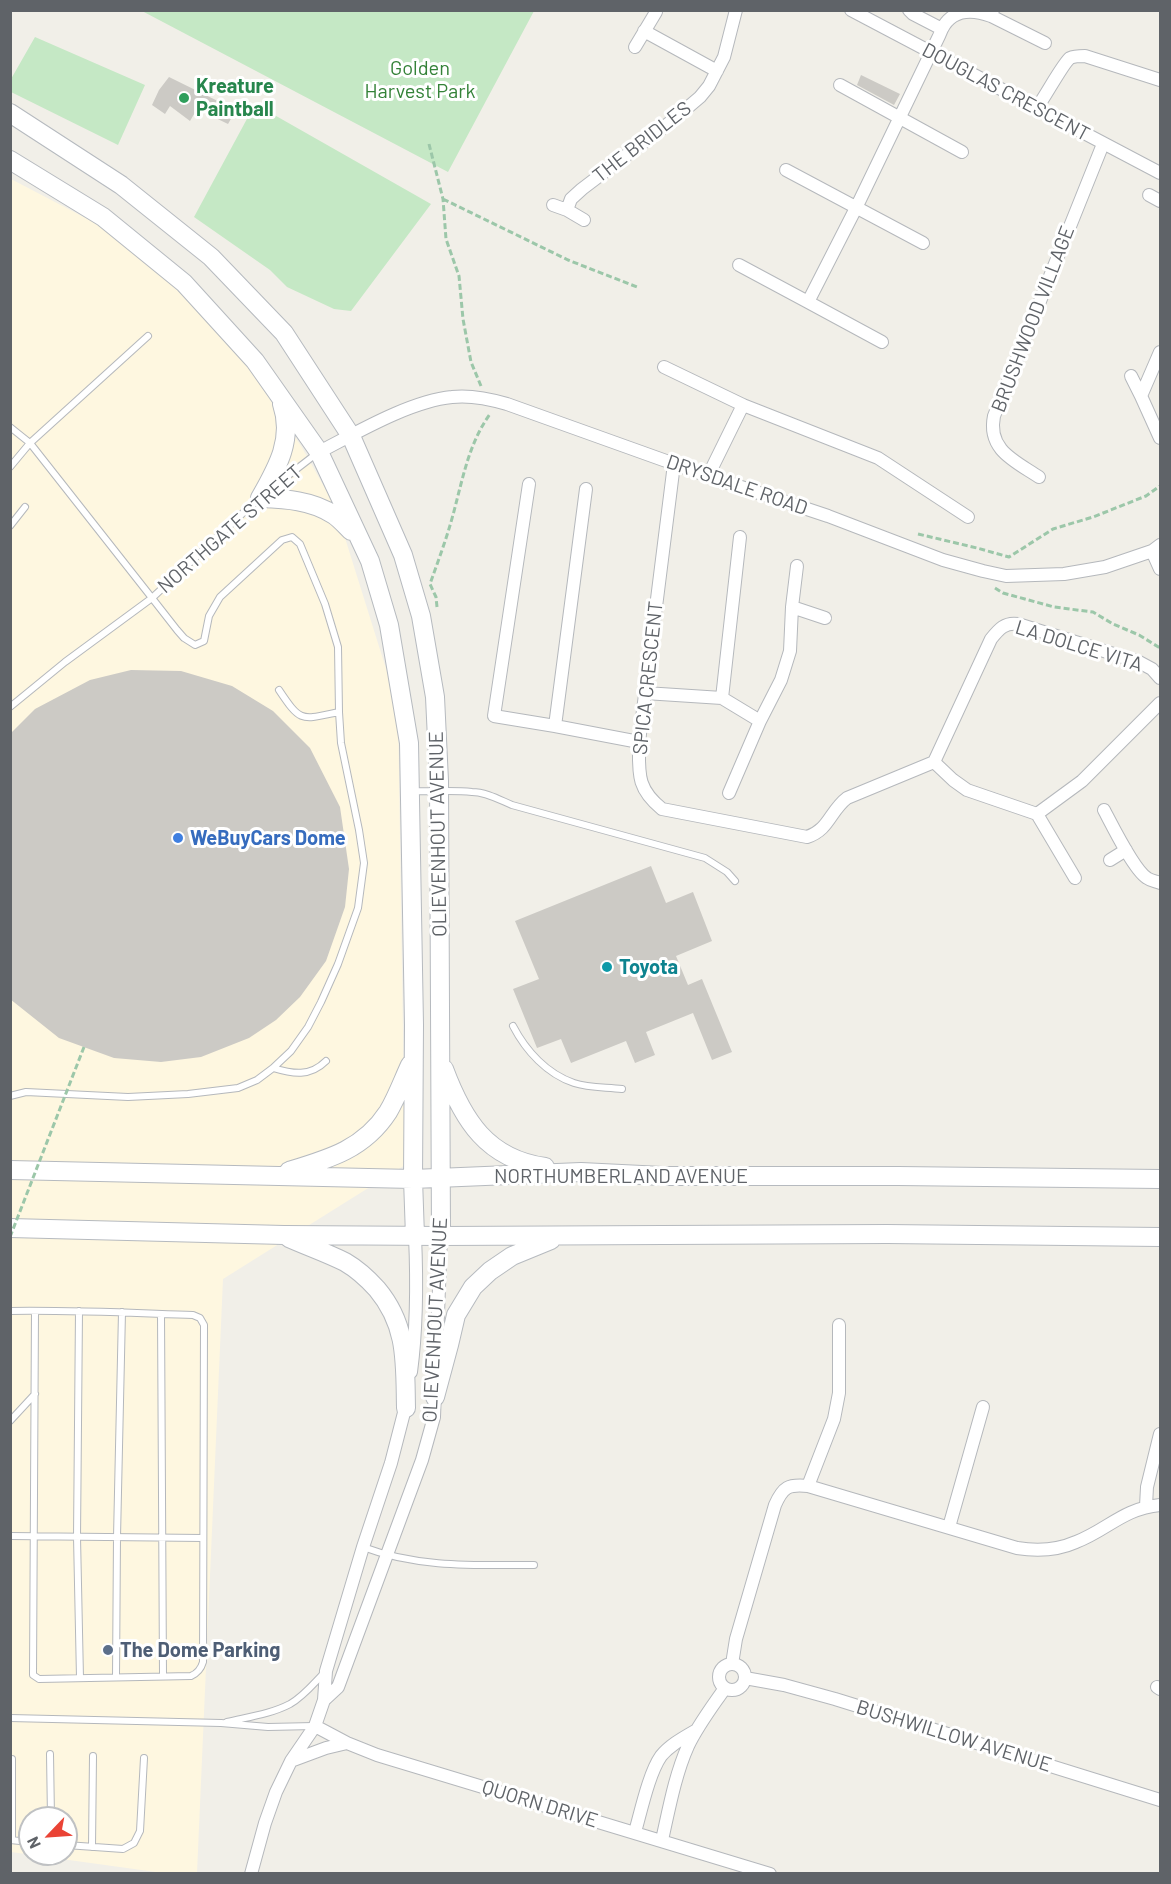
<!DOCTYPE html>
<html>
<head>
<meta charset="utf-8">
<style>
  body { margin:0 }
  #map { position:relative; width:1171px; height:1884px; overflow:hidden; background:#f1efe8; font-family:Barlow,sans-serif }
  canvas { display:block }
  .frame { position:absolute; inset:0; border:12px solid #5f6368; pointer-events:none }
  .north { position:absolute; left:18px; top:1806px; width:60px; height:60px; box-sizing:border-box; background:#fff; border:2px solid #bfc1c3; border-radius:50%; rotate:245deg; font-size:16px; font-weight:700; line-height:24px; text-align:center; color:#5f6368 }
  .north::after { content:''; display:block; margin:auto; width:21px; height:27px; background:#ea4335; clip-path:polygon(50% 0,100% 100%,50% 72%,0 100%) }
</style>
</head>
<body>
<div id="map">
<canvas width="1171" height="1884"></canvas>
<div class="frame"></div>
<div class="north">N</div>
</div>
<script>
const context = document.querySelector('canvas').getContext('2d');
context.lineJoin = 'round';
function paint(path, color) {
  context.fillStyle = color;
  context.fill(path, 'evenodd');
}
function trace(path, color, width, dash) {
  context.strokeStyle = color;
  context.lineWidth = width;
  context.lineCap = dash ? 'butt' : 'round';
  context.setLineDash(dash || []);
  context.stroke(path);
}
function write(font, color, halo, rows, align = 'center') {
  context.font = font + ' Barlow,sans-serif';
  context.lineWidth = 6;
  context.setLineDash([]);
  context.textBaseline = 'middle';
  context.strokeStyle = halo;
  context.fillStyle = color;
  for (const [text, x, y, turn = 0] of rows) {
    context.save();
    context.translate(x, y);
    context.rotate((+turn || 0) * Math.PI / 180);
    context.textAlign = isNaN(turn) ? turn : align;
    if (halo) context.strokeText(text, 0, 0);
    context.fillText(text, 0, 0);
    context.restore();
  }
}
const commercial = new Path2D(`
  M 11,179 L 120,236 L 230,340 L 301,446 L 335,506 L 398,707 L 405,1165 L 223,1279 L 197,1873 L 163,1873 L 11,1852 ZM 30,1818 L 66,1818 L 66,1854 L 30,1854 Z`);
const green = new Path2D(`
  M 142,11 L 534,10 L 534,11 L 448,172 Z
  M 35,37 L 145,85 L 118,145 L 11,92 L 11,79 Z
  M 255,104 L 431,204 L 351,311 L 334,309 L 287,287 L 270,270 L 194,217 Z`);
const building = new Path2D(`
  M 861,75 L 900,94 L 894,105 L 857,85 Z
  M 169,77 L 236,110 L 228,124 L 197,109 L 190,121 L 170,106 L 165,114 L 152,105 L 159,90 Z
  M 131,670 L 181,671 L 232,686 L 273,711 L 310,748 L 340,807 L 349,869 L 345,907 L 326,961 L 300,997 L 276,1020 L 249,1038 L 201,1057 L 161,1062 L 114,1058 L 59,1038 L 10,999 L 10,734 L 35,709 L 90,680 Z
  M 651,866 L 666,903 L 693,892 L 712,941 L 676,956 L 688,985 L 702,979 L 732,1052 L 712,1060 L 693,1013 L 646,1032 L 655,1055 L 635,1063 L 626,1041 L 571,1063 L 561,1039 L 537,1048 L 513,989 L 539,979 L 515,921 Z`);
const path = new Path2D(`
  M 429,144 L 443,199 L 446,239 L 459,276 L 463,319 L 471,362 L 481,386
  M 443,199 L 568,260 L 637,287
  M 918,534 L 977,548 L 1009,557 L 1053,529 L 1093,517 L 1146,496 L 1160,486
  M 995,588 L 1003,593 L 1054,607 L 1093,612 L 1113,624 L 1139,635 L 1160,648
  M 437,607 L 436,597 L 430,584 C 437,564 445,543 451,522 C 462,484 467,446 490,414`);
const lane = new Path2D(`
  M 10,427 L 30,443 L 152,598 L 259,498
  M 10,467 L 30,443 L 148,336
  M 272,488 L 316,454
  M 10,526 L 25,507
  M 279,690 C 301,723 301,720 339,712
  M 10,707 L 65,662 L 152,598 L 177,630 L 184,638 L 195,645 L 204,641 L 209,616 L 220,597 L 282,540 L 292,537 L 300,544 L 325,604 L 338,647 L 339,712 L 341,743 L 359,830 L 364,863 L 358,908 L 338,964 L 321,1002 L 308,1027 L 291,1051 L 273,1068 L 257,1080 L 238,1088 L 188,1094 L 128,1097 L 26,1092 L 10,1096
  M 411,791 C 431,792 452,790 472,792 C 486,792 500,800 512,805 L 705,858 L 727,872 L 735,881
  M 513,1026 C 526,1051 547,1074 574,1083 C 589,1088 607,1087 622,1089
  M 273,1068 C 293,1074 310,1077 326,1061
  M 10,1311 C 71,1310 132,1313 193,1315 L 200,1318 L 204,1325 L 203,1662 C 201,1669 198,1673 191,1676 L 39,1679 L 33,1675 L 35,1311
  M 79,1311 L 77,1537 L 80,1678
  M 161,1314 L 163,1676
  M 10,1421 L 35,1394
  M 10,1536 L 203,1538
  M 363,1547 C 418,1568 477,1565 534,1565
  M 116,1677 L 117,1537 L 122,1312
  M 10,1718 L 221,1723 L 268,1727 L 314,1726
  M 227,1722 C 248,1717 271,1714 290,1704 C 304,1696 314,1683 325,1672
  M 50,1754 L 51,1818
  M 12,1759 L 12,1840
  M 10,1840 L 30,1842
  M 66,1845 L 123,1849 L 134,1843 L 140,1831 L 144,1758
  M 92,1847 L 93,1756`);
const street = new Path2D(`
  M 851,10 L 1160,173
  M 991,16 L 1045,43
  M 942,29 C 952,9 972,9 991,16 L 993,10
  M 644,31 L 717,71
  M 635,47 L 656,12
  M 840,85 L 962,152
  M 1036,109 C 1044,99 1063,63 1070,58 C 1074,56 1080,56 1085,56 L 1160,80
  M 786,170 L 923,243
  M 1149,195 L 1160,201
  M 553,205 L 567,210
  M 584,220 L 567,210 L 571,199 L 582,189 L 673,120 L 700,97 L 709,86 L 724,57 L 736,10
  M 739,265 L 808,302
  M 882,342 L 808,302 L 857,206 L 939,36 L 942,29 L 913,14 L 909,10
  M 1160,352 L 1141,396 L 1160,438
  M 664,367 L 743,405 L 878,458 L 968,517
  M 1131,376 L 1141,396
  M 319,452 C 356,433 410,401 452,397 C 469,395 490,399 507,404 L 708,476 L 828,516 L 943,560 L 983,571 L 1006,576 L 1064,574 L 1105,567 L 1152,551 L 1160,545
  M 674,464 L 639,742 C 639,773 636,788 662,809 L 807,837 C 829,830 830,811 847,798 L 934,762 L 991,639 C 999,629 1005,622 1018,624 L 1139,662 L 1152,669 L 1160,678
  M 708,476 L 743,405
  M 1039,477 C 1015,461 987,450 994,416 L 1103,144
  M 529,484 L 494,716 L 555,726
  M 586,489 L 555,726 L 639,742
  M 1152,551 L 1160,569
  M 792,607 L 825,618
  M 645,693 L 722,698 L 740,537
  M 722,698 L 760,721 L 729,793
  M 760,721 L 781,680 L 790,651 L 792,607 L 797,566
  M 934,762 L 953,780 L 967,790 L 1037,814
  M 1104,810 C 1112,825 1134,870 1147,878 C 1151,881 1156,881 1160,883
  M 1037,814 L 1082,781 L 1160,703
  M 1037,814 L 1075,878
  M 1110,860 L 1126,850
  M 411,1372 C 417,1327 417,1281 415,1236
  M 808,1486 L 834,1419 L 839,1393 L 839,1325
  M 1146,1506 L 1147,1487 L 1160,1434
  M 949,1527 L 983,1407
  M 732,1664 L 736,1639 L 775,1505 C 783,1487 788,1484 808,1486 L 1017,1548 C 1036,1551 1058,1550 1076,1542 C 1109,1529 1122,1509 1160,1505
  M719 1677a13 13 0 1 1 26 0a13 13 0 1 1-26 0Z
  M 745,1678 L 784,1685 L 835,1699 L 1160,1800
  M 1157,1687 L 1160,1689
  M 324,1700 L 338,1687 L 422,1460 L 434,1417 L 441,1236
  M 315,1726 L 347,1743 L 377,1755 L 770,1874
  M 291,1761 L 326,1748 L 347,1743
  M 635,1832 C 641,1811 649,1773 661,1756 C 670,1745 683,1738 695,1731
  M 662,1840 C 669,1809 675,1775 688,1746 C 698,1725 712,1707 725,1688
  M 251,1874 L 265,1823 L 276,1792 L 291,1761 L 315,1726 L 324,1700 L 326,1671 L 363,1547 L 391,1463 L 407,1401`);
const secondary = new Path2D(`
  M 10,113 L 121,185 L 211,257 L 284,333 L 351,436 L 403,555 L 421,616 L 435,697 L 439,781 L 441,1236
  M 10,160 L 103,217 L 184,283 L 255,361 L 319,452 L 370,561 L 389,625 L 409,743 L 414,1025 L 413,1179 L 415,1236
  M 282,404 C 294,439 277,468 260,498 C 285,499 312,500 334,515 C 340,519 346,526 351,531
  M 444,1069 C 463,1120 487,1159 545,1167
  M 10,1170 L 413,1179 L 581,1172 L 662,1176 L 898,1176 L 1160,1179
  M 289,1171 C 329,1159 364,1149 388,1112 C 397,1097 403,1080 410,1065
  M 10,1228 L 284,1235 L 441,1236 L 887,1234 L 1160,1237
  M 289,1238 C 307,1246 327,1253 345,1262 C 357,1269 368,1279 377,1289 C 408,1326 405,1363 406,1408
  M 435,1397 L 449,1345 L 456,1315 L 473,1287 L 490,1271 L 512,1256 L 551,1240`);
const pathBridge = new Path2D(`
  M 10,1237 L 84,1047`);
const markers = [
  [184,98,6,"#2e9e5b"],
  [178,838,6,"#3f7fe0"],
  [607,967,6,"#0f9aa8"],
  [108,1650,6,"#5c6f8a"]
];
const parkNames = [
  ["Golden",420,68],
  ["Harvest Park",420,91]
];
const leisureNames = [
  ["Kreature",196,86],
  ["Paintball",196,109]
];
const streetNames = [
  ["DOUGLAS CRESCENT",1006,92,28],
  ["THE BRIDLES",642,142,-38],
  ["BRUSHWOOD VILLAGE",1033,319,-69],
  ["DRYSDALE ROAD",737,485,19],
  ["NORTHGATE STREET",230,529,-41],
  ["LA DOLCE VITA",1079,646,17],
  ["SPICA CRESCENT",648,678,-84],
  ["OLIEVENHOUT AVENUE",438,834,-91],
  ["NORTHUMBERLAND AVENUE",621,1176],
  ["OLIEVENHOUT AVENUE",435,1320,-87],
  ["BUSHWILLOW AVENUE",954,1736,17],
  ["QUORN DRIVE",540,1804,17]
];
const shopNames = [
  ["WeBuyCars Dome",190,838]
];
const cultureNames = [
  ["Toyota",619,967]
];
const serviceNames = [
  ["The Dome Parking",120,1650]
];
paint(commercial, '#fef7e0');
paint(green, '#c5e8c5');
paint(building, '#cccac5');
trace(lane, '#b5b8bc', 8);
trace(street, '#b5b8bc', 14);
trace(secondary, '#b6babf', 20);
trace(path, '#9cc7a9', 3, [6, 3]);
trace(lane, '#fff', 6);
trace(street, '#fff', 12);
trace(secondary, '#fff', 18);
trace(pathBridge, '#9cc7a9', 3, [6, 3]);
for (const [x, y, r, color] of markers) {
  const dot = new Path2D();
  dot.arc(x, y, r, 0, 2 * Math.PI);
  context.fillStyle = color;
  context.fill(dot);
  trace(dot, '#fff', 2);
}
write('20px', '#348238', '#fff', parkNames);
write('bold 20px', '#27864d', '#fff', leisureNames, 'left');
write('20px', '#5f6368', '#fff', streetNames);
write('bold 20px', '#366cbe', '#fff', shopNames, 'left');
write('bold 20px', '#0d838f', '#fff', cultureNames, 'left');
write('bold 20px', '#4e5e75', '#fff', serviceNames, 'left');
</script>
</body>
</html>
